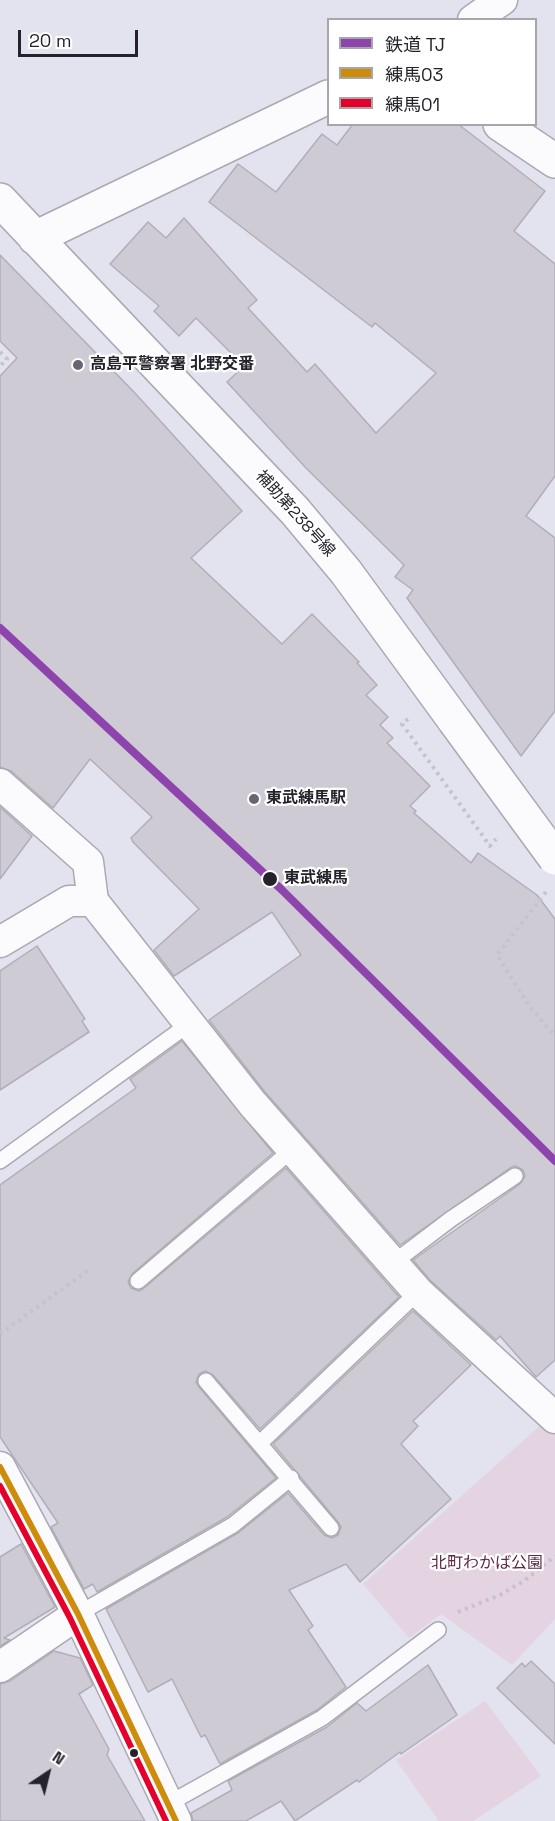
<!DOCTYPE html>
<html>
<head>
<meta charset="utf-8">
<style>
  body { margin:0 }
  #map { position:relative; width:555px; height:1821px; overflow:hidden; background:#e3e2ef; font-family:"Space Grotesk","Noto Sans JP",sans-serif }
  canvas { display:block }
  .legend { position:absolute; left:327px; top:18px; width:210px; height:108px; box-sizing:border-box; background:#fff; border:2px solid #a7a7ab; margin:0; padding:8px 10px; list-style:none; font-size:18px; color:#24232c }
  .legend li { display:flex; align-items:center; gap:12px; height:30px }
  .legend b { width:30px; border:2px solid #a7a7ab }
  .north { position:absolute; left:18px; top:1743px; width:60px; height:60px; -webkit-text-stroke:4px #fff; paint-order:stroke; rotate:35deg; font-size:16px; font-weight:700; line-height:24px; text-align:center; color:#24232c }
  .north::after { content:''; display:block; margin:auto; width:21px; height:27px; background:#24232c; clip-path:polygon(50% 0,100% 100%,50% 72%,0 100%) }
  .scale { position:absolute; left:18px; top:30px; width:120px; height:27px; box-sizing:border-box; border:3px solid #24232c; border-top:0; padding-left:8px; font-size:18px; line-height:21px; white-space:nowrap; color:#24232c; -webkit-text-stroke:4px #fff; paint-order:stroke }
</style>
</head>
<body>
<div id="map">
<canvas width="555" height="1821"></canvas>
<ul class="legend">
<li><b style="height:8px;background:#8e44ad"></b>鉄道 TJ</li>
<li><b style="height:8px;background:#cd8c09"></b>練馬03</li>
<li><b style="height:8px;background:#e4002b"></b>練馬01</li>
</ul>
<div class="north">N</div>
<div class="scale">20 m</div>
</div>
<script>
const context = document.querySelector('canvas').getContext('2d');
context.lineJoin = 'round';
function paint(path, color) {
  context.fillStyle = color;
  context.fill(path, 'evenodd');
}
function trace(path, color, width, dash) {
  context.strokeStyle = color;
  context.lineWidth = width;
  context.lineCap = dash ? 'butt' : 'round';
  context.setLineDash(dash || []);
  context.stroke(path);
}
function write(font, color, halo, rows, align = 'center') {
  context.font = font + ' "Space Grotesk","Noto Sans JP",sans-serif';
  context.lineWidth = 4.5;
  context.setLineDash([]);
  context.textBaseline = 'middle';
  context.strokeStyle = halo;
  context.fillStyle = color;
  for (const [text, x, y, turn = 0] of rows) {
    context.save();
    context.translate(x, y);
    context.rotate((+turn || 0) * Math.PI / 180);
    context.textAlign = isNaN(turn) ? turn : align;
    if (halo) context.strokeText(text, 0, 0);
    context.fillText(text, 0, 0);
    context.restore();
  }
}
const green = new Path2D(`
  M 544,1422 L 555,1432 L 555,1619 L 512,1665 L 441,1614 L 409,1638 L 363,1584 Z
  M 485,1701 L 541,1776 L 473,1821 L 439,1821 L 396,1760 Z`);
const building = new Path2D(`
  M 353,124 L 458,124 L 545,191 L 514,231 L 555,264 L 555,476 L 526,516 L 555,538 L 555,711 L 521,756 L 407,598 L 413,590 L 395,577 L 404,565 L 306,468 L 227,382 L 244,366 L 196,318 L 179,336 L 154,311 L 159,306 L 110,264 L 148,222 L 166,238 L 184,218 L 257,300 L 248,308 L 307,372 L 315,364 L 376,433 L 436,373 L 375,323 L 372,327 L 209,202 L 238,164 L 276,192 L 322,134 L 337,145 Z
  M 0,255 L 134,392 L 242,511 L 191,558 L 282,644 L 312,614 L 359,662 L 357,663 L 377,685 L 366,695 L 388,717 L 380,725 L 393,738 L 387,743 L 430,786 L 410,806 L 416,811 L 414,813 L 471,863 L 478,853 L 537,895 L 555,919 L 555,1360 L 536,1377 L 500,1336 L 496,1340 L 430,1280 L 413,1260 L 520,1184 L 525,1176 L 523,1170 L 515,1166 L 510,1168 L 400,1245 L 265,1092 L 209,1020 L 301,955 L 272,912 L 174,976 L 154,950 L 199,909 L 133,842 L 131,838 L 152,817 L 90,759 L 53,808 L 11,771 L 0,767 L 0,376 L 17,358 L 0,341 Z
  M 0,807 L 32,836 L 0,879 Z
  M 37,946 L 85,1019 L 82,1021 L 89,1032 L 0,1090 L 0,971 Z
  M 182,1041 L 273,1153 L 132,1274 L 128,1282 L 131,1288 L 139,1291 L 144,1288 L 286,1168 L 399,1297 L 260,1429 L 213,1375 L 205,1371 L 199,1374 L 196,1382 L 199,1387 L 276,1478 L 227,1517 L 97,1592 L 93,1584 L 84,1589 L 51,1527 L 58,1523 L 0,1437 L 0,1185 L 136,1088 L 130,1079 Z
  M 413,1311 L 471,1365 L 413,1421 L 418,1426 L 401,1444 L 451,1499 L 360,1582 L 346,1564 L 289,1590 L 313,1626 L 308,1630 L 346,1687 L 317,1710 L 220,1764 L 205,1735 L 201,1737 L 172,1679 L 148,1692 L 106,1609 L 238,1533 L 288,1493 L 324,1535 L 332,1538 L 338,1535 L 341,1527 L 338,1522 L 273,1444 Z
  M 21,1544 L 55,1607 L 4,1638 L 10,1640 L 0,1646 L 0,1557 Z
  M 54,1651 L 80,1658 L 93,1685 L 79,1694 L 109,1749 L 107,1755 L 145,1821 L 0,1821 L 0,1684 L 10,1681 Z
  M 531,1661 L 555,1684 L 555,1744 L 497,1688 L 522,1663 L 525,1667 Z
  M 428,1665 L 457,1715 L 401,1754 L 400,1752 L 359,1782 L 357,1780 L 295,1821 L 281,1801 L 246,1821 L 193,1821 L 191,1813 L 232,1790 L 228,1781 L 327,1727 L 357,1703 L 366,1711 Z`);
const path = new Path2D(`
  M 0,352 L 7,359 L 0,366
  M 408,719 L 402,724 L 490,846 L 496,839
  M 546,892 L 497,955 L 530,1007 L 555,1036
  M 0,1334 L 90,1269
  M 458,1612 L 500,1595 L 524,1581 L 555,1556`);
const lane = new Path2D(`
  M 0,1161 L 189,1024
  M 393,1263 L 451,1219 L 515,1176
  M 138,1281 L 293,1149
  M 206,1381 L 331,1528
  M 260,1443 L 418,1292
  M 78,1614 L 233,1525 L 291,1478
  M 168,1804 L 322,1718 L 438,1630`);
const street = new Path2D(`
  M 473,20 L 502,0
  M 0,784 L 88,862 L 93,901 L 252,1103 L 418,1292 L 555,1418
  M 0,942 L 69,901 L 93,901
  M 0,1467 L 78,1614 L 176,1821
  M 0,1667 L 78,1614`);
const secondary = new Path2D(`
  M 500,124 L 555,161
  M 0,200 L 295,511 L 346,572 L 454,720
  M 35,238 L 328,97`);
const secondaryBridge = new Path2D(`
  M 454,720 L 555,858`);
const bus1 = new Path2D(`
  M 0,1467 L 78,1614 L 176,1821`);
const bus2 = new Path2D(`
  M 0,1486 L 70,1618 L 166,1821`);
const rail1 = new Path2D(`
  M 0,628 L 282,890 L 555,1161`);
const markers = [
  [78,365,6,"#676670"],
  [254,799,6,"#676670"],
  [270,879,8,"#24232c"],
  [134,1753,5,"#24232c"]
];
const poiNames = [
  ["高島平警察署 北野交番",90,365],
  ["東武練馬駅",266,799]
];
const streetNames = [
  ["補助第238号線",295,514,48]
];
const stopNames = [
  ["東武練馬",284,879]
];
const parkNames = [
  ["北町わかば公園",487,1564]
];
paint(green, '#e4d4e1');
paint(building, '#cecbd4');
trace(building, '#b1aeb7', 1.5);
trace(lane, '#aaa9b3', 18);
trace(street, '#aaa9b3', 33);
trace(secondary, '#aaa9b3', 36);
trace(path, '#c4c4c8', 4, [3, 4.5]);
trace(lane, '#fbfbfd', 15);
trace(street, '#fbfbfd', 30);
trace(secondary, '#fbfbfd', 33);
trace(secondaryBridge, '#aaa9b3', 36, []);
trace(secondaryBridge, '#fbfbfd', 33);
trace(bus1, '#cd8c09', 6);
trace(bus2, '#e4002b', 6);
trace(rail1, '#8e44ad', 8);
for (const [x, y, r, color] of markers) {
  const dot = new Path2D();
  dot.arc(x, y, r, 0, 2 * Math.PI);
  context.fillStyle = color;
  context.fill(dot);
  trace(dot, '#fff', 2);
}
write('bold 16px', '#24232c', '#fff', poiNames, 'left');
write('16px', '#24232c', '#fff', streetNames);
write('bold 16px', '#24232c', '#fff', stopNames, 'left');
write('16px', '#5f2846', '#fff', parkNames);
</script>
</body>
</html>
